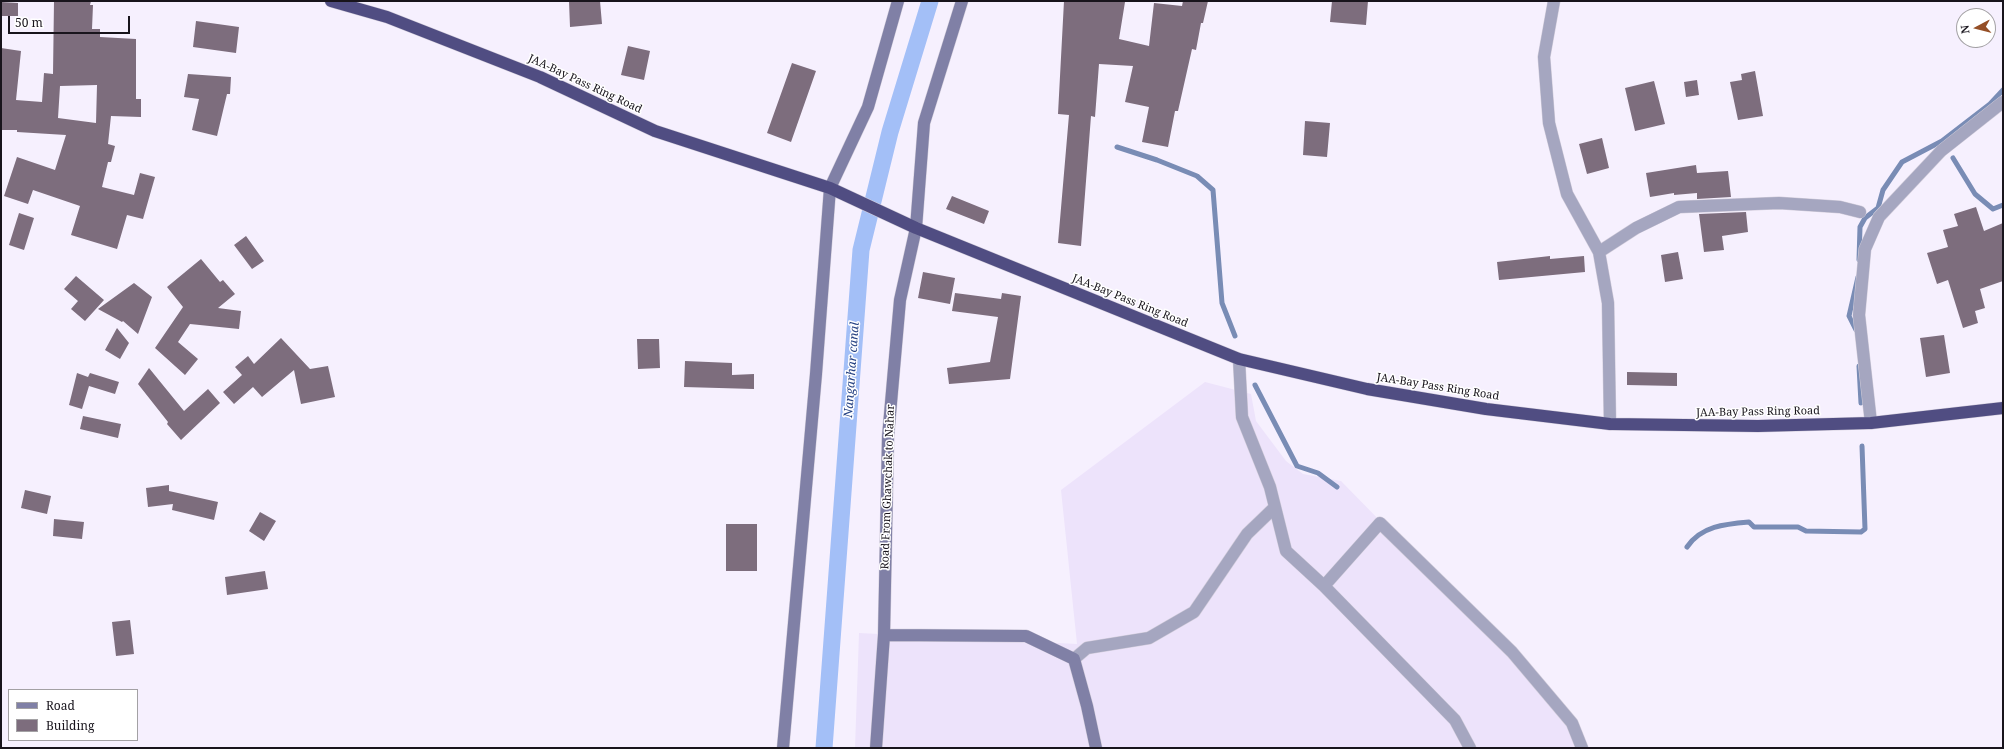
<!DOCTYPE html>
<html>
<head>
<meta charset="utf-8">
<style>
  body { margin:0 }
  #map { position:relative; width:2004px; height:749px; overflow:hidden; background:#f6f0fe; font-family:"Noto Serif",serif }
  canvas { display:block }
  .frame { position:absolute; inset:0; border:2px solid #18141c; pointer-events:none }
  .legend { position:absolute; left:8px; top:689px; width:130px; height:52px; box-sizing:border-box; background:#fff; border:1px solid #a3a1a4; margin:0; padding:5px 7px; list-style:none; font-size:12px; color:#18141c }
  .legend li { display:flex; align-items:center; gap:8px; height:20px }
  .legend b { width:20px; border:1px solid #a3a1a4 }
  .north { position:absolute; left:1956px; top:8px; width:40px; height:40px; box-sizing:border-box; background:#fff; border:1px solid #a3a1a4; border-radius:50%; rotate:263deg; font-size:11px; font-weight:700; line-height:16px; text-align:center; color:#18141c }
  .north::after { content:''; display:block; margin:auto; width:14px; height:18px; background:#954f27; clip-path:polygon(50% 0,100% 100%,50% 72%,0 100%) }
  .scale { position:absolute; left:8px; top:16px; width:122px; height:18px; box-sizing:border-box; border:2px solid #18141c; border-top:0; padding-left:5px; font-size:12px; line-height:14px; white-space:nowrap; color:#18141c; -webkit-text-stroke:3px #fff; paint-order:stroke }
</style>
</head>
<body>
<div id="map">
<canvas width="2004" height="749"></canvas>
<div class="frame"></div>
<ul class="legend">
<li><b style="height:5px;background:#8080a6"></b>Road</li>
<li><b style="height:11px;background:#7d6d7d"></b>Building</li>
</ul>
<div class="north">N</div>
<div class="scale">50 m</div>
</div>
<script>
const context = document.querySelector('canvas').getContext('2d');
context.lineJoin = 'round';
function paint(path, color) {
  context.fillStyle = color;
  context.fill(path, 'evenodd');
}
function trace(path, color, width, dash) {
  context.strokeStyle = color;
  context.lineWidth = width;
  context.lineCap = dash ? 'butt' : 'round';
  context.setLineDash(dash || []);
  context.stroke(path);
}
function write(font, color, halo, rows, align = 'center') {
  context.font = font + ' "Noto Serif",serif';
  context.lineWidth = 3;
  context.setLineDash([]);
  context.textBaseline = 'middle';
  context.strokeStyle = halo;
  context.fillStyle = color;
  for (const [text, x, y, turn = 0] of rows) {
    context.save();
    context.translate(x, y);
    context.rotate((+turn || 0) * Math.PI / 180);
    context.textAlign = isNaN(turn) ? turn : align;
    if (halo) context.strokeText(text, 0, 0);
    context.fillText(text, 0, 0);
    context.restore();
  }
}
const built = new Path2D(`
  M 1205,382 L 1251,394 L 1256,421 L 1286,461 L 1303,474 L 1341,481 L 1574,719 L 1587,748 L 855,748 L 859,633 L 1077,644 L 1061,490 Z`);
const stream = new Path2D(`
  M 1117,147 L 1157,160 L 1197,176 L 1213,190 L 1222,303 L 1235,336
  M 1953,158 L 1975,194 L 1993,209 L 2003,205
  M 1859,260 L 1860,227 L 1865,218 L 1878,208 L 1883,190 L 1902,162 L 1942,141 L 1990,104 L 2003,90
  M 1856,330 L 1849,316 L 1858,277
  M 1859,366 L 1861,403
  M 1255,385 L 1297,466 L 1318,473 L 1337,487
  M 1687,547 C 1701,526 1725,524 1749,522 L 1754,527 L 1798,527 L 1806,531 L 1861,532 L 1865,529 L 1862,446`);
const canal = new Path2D(`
  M 824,748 L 861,250 L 890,132 L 930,1`);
const building = new Path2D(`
  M 54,1 L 91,1 L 90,5 L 93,5 L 92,29 L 100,29 L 100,37 L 136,39 L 136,99 L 141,99 L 141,117 L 111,116 L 108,144 L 115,146 L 111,162 L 108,162 L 102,187 L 134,195 L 140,173 L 155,177 L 143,219 L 127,215 L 117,249 L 71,235 L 80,206 L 33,190 L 28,204 L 4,196 L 17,157 L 55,170 L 66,135 L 17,132 L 17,130 L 1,130 L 1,48 L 21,51 L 16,100 L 42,102 L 44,73 L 53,74 ZM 97,85 L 96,123 L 58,118 L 60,86 Z
  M 569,1 L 600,1 L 602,24 L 570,27 Z
  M 1064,1 L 1125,2 L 1119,39 L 1149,46 L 1154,3 L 1182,6 L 1183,1 L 1208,1 L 1203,23 L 1201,23 L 1196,50 L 1192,49 L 1178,111 L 1175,111 L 1168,147 L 1142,142 L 1149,107 L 1125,102 L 1133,66 L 1099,64 L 1095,117 L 1091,116 L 1081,246 L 1058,243 L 1069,115 L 1058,114 Z
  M 1332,1 L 1368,1 L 1366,25 L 1330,22 Z
  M 1,2 L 18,3 L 18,16 L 1,16 Z
  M 196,21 L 239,27 L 236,53 L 193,47 Z
  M 628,46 L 650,51 L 644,80 L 621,75 Z
  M 792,63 L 816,71 L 791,142 L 767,133 Z
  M 1755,71 L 1763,116 L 1738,120 L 1730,82 L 1742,80 L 1741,74 Z
  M 188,74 L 231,77 L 230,94 L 227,94 L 217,136 L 192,130 L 199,99 L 184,97 Z
  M 1697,80 L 1699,95 L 1686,97 L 1684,82 Z
  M 1654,81 L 1665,124 L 1635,131 L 1625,88 Z
  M 1305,121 L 1330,123 L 1327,157 L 1303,155 Z
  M 1602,138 L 1609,168 L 1587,174 L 1579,144 Z
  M 1696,165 L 1697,173 L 1728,171 L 1731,197 L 1697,199 L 1697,193 L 1674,195 L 1674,193 L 1650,197 L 1646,173 Z
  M 952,196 L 989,211 L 984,224 L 946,209 Z
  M 1976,207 L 1984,231 L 2003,223 L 2003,281 L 1980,289 L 1985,308 L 1975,311 L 1978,323 L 1963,328 L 1948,280 L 1937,284 L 1927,253 L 1948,247 L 1943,230 L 1958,226 L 1954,214 Z
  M 1746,212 L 1748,232 L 1722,236 L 1724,250 L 1704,252 L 1699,214 Z
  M 19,213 L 34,218 L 24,250 L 9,245 Z
  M 246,236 L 264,261 L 252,269 L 234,245 Z
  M 1678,252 L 1683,279 L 1665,282 L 1661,255 Z
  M 1550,256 L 1550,259 L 1584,256 L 1585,272 L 1499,280 L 1497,262 Z
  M 201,259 L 220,282 L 223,280 L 235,294 L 218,308 L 241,311 L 239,329 L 190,324 L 178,342 L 198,359 L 185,375 L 155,348 L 183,307 L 167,287 Z
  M 923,272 L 955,278 L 950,304 L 918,298 Z
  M 76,276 L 104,300 L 85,321 L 71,309 L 78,301 L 64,289 Z
  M 134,283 L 152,297 L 138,334 L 123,321 L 122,322 L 98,309 Z
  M 955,293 L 1001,299 L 1002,293 L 1021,296 L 1010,379 L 949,384 L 947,368 L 990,362 L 998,317 L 952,311 Z
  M 117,328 L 129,343 L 120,359 L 105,350 Z
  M 1944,335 L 1950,373 L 1926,377 L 1920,338 Z
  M 281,338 L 310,369 L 328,366 L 335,397 L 301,404 L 294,370 L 262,397 L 253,387 L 234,404 L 223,392 L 242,375 L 235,367 L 248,356 L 254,364 Z
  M 637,339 L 659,339 L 660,368 L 638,369 Z
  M 685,361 L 732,363 L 732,375 L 754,374 L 754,389 L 684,387 Z
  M 149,368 L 184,411 L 208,389 L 220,403 L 181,440 L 167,424 L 168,422 L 138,384 Z
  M 1627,372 L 1677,373 L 1677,386 L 1627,385 Z
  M 77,373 L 88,377 L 90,373 L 119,382 L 115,394 L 89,386 L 82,409 L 69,405 Z
  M 83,416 L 121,424 L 118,438 L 80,429 Z
  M 169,485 L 169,491 L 218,502 L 214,520 L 172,510 L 173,504 L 148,507 L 146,488 Z
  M 25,490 L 51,496 L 47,514 L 21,508 Z
  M 260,512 L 276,521 L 264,541 L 249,531 Z
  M 54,519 L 84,522 L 82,539 L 53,536 Z
  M 726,524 L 757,524 L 757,571 L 726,571 Z
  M 265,571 L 268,589 L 227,595 L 225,577 Z
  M 130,620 L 134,654 L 116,656 L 112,622 Z`);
const street = new Path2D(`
  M 1554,1 L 1544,57 L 1549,123 L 1567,194 L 1599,252 L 1608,303 L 1610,424
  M 1599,252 L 1636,228 L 1679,207 L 1779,203 L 1840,207 L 1860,212
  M 1239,359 L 1242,417 L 1270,487 L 1286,551 L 1324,586 L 1380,523 L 1512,652 L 1572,723 L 1582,748
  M 1871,423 L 1859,315 L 1865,249 L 1879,217 L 1941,151 L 2003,102
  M 1324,586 L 1455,720 L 1470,748
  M 1074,659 L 1087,648 L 1149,638 L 1194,612 L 1247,534 L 1275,507`);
const secondary = new Path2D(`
  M 884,635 L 1026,636 L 1074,659 L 1087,706 L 1096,748
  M 783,748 L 816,374 L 830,188 L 868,107 L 898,1
  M 876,748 L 884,635 L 888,437 L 900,300 L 916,228 L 924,123 L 962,1`);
const highway = new Path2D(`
  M 331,1 L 387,17 L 540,77 L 655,131 L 830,188 L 916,228 L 1239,359 L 1367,389 L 1486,409 L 1610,424 L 1758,426 L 1871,423 L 2003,408`);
const streetNames = [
  ["JAA-Bay Pass Ring Road",585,84,25],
  ["JAA-Bay Pass Ring Road",1130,301,22],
  ["JAA-Bay Pass Ring Road",1438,387,9],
  ["JAA-Bay Pass Ring Road",1758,412,-1],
  ["Road From Ghawchak to Nahar",888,487,-88]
];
const waterNames = [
  ["Nangarhar canal",852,370,-86]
];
paint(built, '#ede3fb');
trace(stream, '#798cb5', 5);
trace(canal, '#a3bff7', 17);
paint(building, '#7d6d7d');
trace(street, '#d2cdda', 13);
trace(secondary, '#d2cdda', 13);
trace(highway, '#d2cdda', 13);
trace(street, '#a5a6c0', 12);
trace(secondary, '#8080a6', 12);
trace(highway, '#504d82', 12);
write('11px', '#18141c', '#fff', streetNames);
write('italic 12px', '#254283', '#fff', waterNames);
</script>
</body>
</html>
